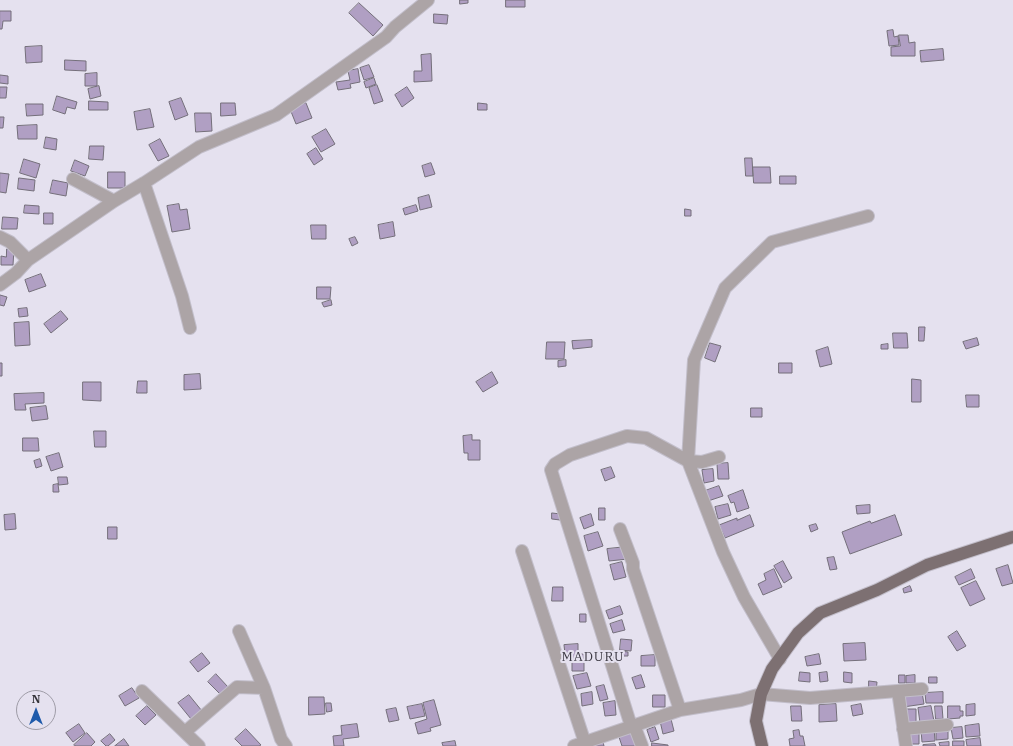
<!DOCTYPE html>
<html>
<head>
<meta charset="utf-8">
<style>
  body { margin:0 }
  #map { position:relative; width:1013px; height:746px; overflow:hidden; background:#e5e1ef; font-family:"IBM Plex Serif",serif }
  canvas { display:block }
  .north { position:absolute; left:16px; top:690px; width:40px; height:40px; box-sizing:border-box; background:#e5e1ef; border:1px solid #9e9ba6; border-radius:50%; rotate:0deg; font-size:11px; font-weight:700; line-height:16px; text-align:center; color:#343338 }
  .north::after { content:''; display:block; margin:auto; width:14px; height:18px; background:#1f5aab; clip-path:polygon(50% 0,100% 100%,50% 72%,0 100%) }
</style>
</head>
<body>
<div id="map">
<canvas width="1013" height="746"></canvas>
<div class="north">N</div>
</div>
<script>
const context = document.querySelector('canvas').getContext('2d');
context.lineJoin = 'round';
function paint(path, color) {
  context.fillStyle = color;
  context.fill(path, 'evenodd');
}
function trace(path, color, width, dash) {
  context.strokeStyle = color;
  context.lineWidth = width;
  context.lineCap = dash ? 'butt' : 'round';
  context.setLineDash(dash || []);
  context.stroke(path);
}
function write(font, color, halo, rows, align = 'center') {
  context.font = font + ' "IBM Plex Serif",serif';
  context.lineWidth = 4;
  context.setLineDash([]);
  context.textBaseline = 'middle';
  context.strokeStyle = halo;
  context.fillStyle = color;
  for (const [text, x, y, turn = 0] of rows) {
    context.save();
    context.translate(x, y);
    context.rotate((+turn || 0) * Math.PI / 180);
    context.textAlign = isNaN(turn) ? turn : align;
    if (halo) context.strokeText(text, 0, 0);
    context.fillText(text, 0, 0);
    context.restore();
  }
}
const building = new Path2D(`
  M 460,0 L 468,0 L 468,3 L 460,4 Z
  M 506,0 L 525,0 L 525,7 L 506,7 Z
  M 359,3 L 383,25 L 373,36 L 349,13 Z
  M 0,11 L 11,11 L 11,21 L 3,21 L 2,29 L 0,29 Z
  M 434,14 L 448,15 L 447,24 L 434,23 Z
  M 893,30 L 894,37 L 898,36 L 899,45 L 889,46 L 887,31 Z
  M 899,35 L 908,35 L 909,43 L 915,42 L 915,56 L 891,56 L 891,47 L 900,46 Z
  M 42,46 L 42,62 L 26,63 L 25,47 Z
  M 943,49 L 944,60 L 921,62 L 920,51 Z
  M 431,54 L 432,81 L 414,82 L 414,71 L 422,71 L 421,55 Z
  M 65,60 L 86,61 L 86,71 L 65,70 Z
  M 369,65 L 374,77 L 364,80 L 360,68 Z
  M 358,69 L 360,82 L 350,84 L 351,88 L 338,90 L 336,82 L 350,80 L 348,71 Z
  M 97,73 L 97,86 L 85,86 L 85,74 Z
  M 0,75 L 8,76 L 8,84 L 0,83 Z
  M 374,78 L 376,84 L 366,88 L 364,82 Z
  M 377,85 L 383,101 L 374,104 L 369,88 Z
  M 99,86 L 101,96 L 90,99 L 88,89 Z
  M 0,87 L 7,87 L 6,98 L 0,98 Z
  M 407,87 L 414,98 L 402,107 L 395,95 Z
  M 57,96 L 77,102 L 75,109 L 67,107 L 65,114 L 53,110 Z
  M 181,98 L 188,115 L 175,120 L 169,102 Z
  M 89,101 L 108,102 L 108,110 L 89,110 Z
  M 221,103 L 235,103 L 236,115 L 221,116 Z
  M 306,103 L 312,118 L 296,124 L 290,109 Z
  M 478,103 L 487,104 L 487,110 L 478,110 Z
  M 26,104 L 43,104 L 43,115 L 27,116 Z
  M 150,109 L 154,127 L 137,130 L 134,112 Z
  M 195,113 L 211,113 L 212,131 L 196,132 Z
  M 0,117 L 4,117 L 3,128 L 0,128 Z
  M 37,125 L 37,139 L 18,139 L 17,126 Z
  M 326,129 L 335,144 L 321,152 L 312,137 Z
  M 46,137 L 57,139 L 56,150 L 44,148 Z
  M 160,139 L 169,156 L 158,161 L 149,145 Z
  M 90,146 L 104,146 L 103,160 L 89,159 Z
  M 316,148 L 323,159 L 314,165 L 307,154 Z
  M 745,158 L 752,158 L 753,176 L 746,176 Z
  M 24,159 L 40,164 L 36,178 L 20,173 Z
  M 75,160 L 89,166 L 85,176 L 71,171 Z
  M 431,163 L 435,174 L 425,177 L 422,166 Z
  M 753,167 L 770,167 L 771,183 L 754,183 Z
  M 108,172 L 125,172 L 125,188 L 108,188 Z
  M 0,173 L 9,174 L 6,193 L 0,192 Z
  M 780,176 L 796,176 L 796,184 L 780,184 Z
  M 19,178 L 35,180 L 34,191 L 18,189 Z
  M 53,180 L 68,183 L 66,196 L 50,193 Z
  M 429,195 L 432,207 L 420,210 L 418,198 Z
  M 179,204 L 180,210 L 187,209 L 190,229 L 172,232 L 167,206 Z
  M 25,205 L 39,206 L 39,214 L 24,213 Z
  M 416,205 L 418,211 L 405,215 L 403,209 Z
  M 685,209 L 691,210 L 691,216 L 685,216 Z
  M 44,213 L 53,213 L 53,224 L 44,224 Z
  M 3,217 L 18,218 L 17,229 L 2,229 Z
  M 393,222 L 395,236 L 380,239 L 378,225 Z
  M 311,225 L 326,225 L 326,239 L 312,239 Z
  M 355,237 L 358,243 L 352,246 L 349,239 Z
  M 7,249 L 14,249 L 13,265 L 1,265 L 1,256 L 6,257 Z
  M 41,274 L 46,286 L 29,292 L 25,280 Z
  M 317,287 L 331,287 L 330,299 L 317,299 Z
  M 0,295 L 7,297 L 4,306 L 0,305 Z
  M 331,300 L 332,305 L 324,307 L 322,303 Z
  M 27,308 L 28,316 L 19,317 L 18,309 Z
  M 61,311 L 68,319 L 51,333 L 44,324 Z
  M 29,322 L 30,345 L 15,346 L 14,323 Z
  M 919,327 L 925,327 L 924,341 L 919,341 Z
  M 893,333 L 907,333 L 908,348 L 894,348 Z
  M 977,338 L 979,345 L 966,349 L 963,342 Z
  M 592,340 L 592,347 L 573,349 L 572,341 Z
  M 547,342 L 565,342 L 564,359 L 546,359 Z
  M 710,343 L 721,346 L 715,362 L 705,358 Z
  M 888,344 L 888,349 L 881,349 L 881,345 Z
  M 828,347 L 832,364 L 820,367 L 816,351 Z
  M 566,360 L 566,366 L 558,367 L 558,361 Z
  M 0,363 L 2,363 L 2,376 L 0,376 Z
  M 779,363 L 792,363 L 792,373 L 779,373 Z
  M 492,372 L 498,383 L 483,392 L 476,382 Z
  M 200,374 L 201,389 L 184,390 L 184,375 Z
  M 912,379 L 921,380 L 921,402 L 912,402 Z
  M 138,381 L 147,381 L 147,393 L 137,393 Z
  M 83,382 L 101,382 L 101,401 L 83,400 Z
  M 44,393 L 44,403 L 25,404 L 26,410 L 15,410 L 14,394 Z
  M 966,395 L 979,395 L 979,407 L 967,407 Z
  M 46,406 L 48,419 L 32,421 L 30,408 Z
  M 751,408 L 762,408 L 762,417 L 751,417 Z
  M 94,431 L 106,431 L 106,447 L 95,447 Z
  M 472,435 L 472,440 L 480,440 L 480,460 L 468,460 L 468,453 L 464,453 L 463,436 Z
  M 23,438 L 38,438 L 39,451 L 23,451 Z
  M 59,453 L 63,467 L 51,471 L 46,457 Z
  M 40,459 L 42,466 L 36,468 L 34,461 Z
  M 728,463 L 729,479 L 718,479 L 717,464 Z
  M 611,467 L 615,477 L 605,481 L 601,470 Z
  M 713,469 L 714,481 L 704,483 L 702,470 Z
  M 58,477 L 67,477 L 68,484 L 59,485 Z
  M 58,484 L 59,492 L 53,492 L 53,485 Z
  M 719,486 L 723,496 L 708,501 L 705,491 Z
  M 743,490 L 749,508 L 737,512 L 734,502 L 731,503 L 728,496 Z
  M 728,504 L 731,515 L 718,519 L 715,507 Z
  M 870,505 L 870,513 L 857,514 L 856,506 Z
  M 599,508 L 605,508 L 605,520 L 599,520 Z
  M 552,513 L 561,514 L 560,520 L 552,519 Z
  M 15,514 L 16,529 L 5,530 L 4,515 Z
  M 591,514 L 594,525 L 584,529 L 580,518 Z
  M 750,515 L 754,526 L 725,538 L 719,525 L 737,518 L 737,520 Z
  M 895,515 L 902,535 L 850,554 L 842,532 L 870,521 L 871,523 Z
  M 816,524 L 818,529 L 811,532 L 809,526 Z
  M 108,527 L 117,527 L 117,539 L 108,539 Z
  M 598,532 L 603,546 L 588,551 L 584,536 Z
  M 626,547 L 628,559 L 609,561 L 607,549 Z
  M 834,557 L 837,569 L 830,570 L 827,558 Z
  M 783,561 L 792,578 L 784,583 L 774,566 Z
  M 622,562 L 626,577 L 614,580 L 610,565 Z
  M 1008,565 L 1013,583 L 1002,586 L 996,569 Z
  M 774,569 L 782,587 L 763,595 L 758,584 L 766,580 L 764,574 Z
  M 971,569 L 975,578 L 959,585 L 955,577 Z
  M 976,581 L 985,599 L 970,606 L 961,588 Z
  M 910,586 L 912,591 L 904,593 L 903,589 Z
  M 553,587 L 563,587 L 563,601 L 552,601 Z
  M 620,606 L 623,614 L 609,619 L 606,611 Z
  M 580,614 L 586,614 L 586,622 L 580,622 Z
  M 622,620 L 625,630 L 613,633 L 610,624 Z
  M 957,631 L 966,646 L 957,651 L 948,637 Z
  M 621,639 L 632,640 L 631,651 L 620,650 Z
  M 865,643 L 866,660 L 844,661 L 843,644 Z
  M 578,644 L 578,654 L 584,654 L 584,671 L 572,671 L 572,654 L 565,654 L 564,645 Z
  M 621,651 L 628,652 L 628,656 L 621,656 Z
  M 202,653 L 210,663 L 198,672 L 190,662 Z
  M 819,654 L 821,664 L 807,666 L 805,657 Z
  M 655,655 L 655,666 L 641,666 L 641,656 Z
  M 800,672 L 810,673 L 810,682 L 799,681 Z
  M 827,672 L 828,681 L 820,682 L 819,673 Z
  M 844,672 L 852,673 L 852,683 L 844,682 Z
  M 587,673 L 591,686 L 577,689 L 573,676 Z
  M 216,674 L 228,687 L 220,694 L 208,682 Z
  M 641,675 L 645,687 L 636,689 L 632,678 Z
  M 899,675 L 905,675 L 905,683 L 899,683 Z
  M 915,675 L 915,683 L 906,683 L 906,676 Z
  M 929,677 L 937,677 L 937,683 L 929,683 Z
  M 869,681 L 877,682 L 876,692 L 869,692 Z
  M 604,685 L 608,699 L 600,701 L 596,687 Z
  M 132,688 L 139,698 L 125,706 L 119,696 Z
  M 592,692 L 593,704 L 582,706 L 581,694 Z
  M 922,692 L 924,704 L 903,707 L 902,695 Z
  M 943,692 L 943,703 L 926,703 L 925,693 Z
  M 189,695 L 202,711 L 191,719 L 178,703 Z
  M 653,695 L 665,695 L 665,707 L 653,707 Z
  M 309,697 L 324,697 L 325,714 L 309,715 Z
  M 434,700 L 441,725 L 430,728 L 431,731 L 418,734 L 415,723 L 427,719 L 423,703 Z
  M 615,701 L 616,715 L 605,716 L 603,703 Z
  M 326,703 L 331,703 L 332,711 L 327,712 Z
  M 422,704 L 425,716 L 410,719 L 407,707 Z
  M 836,704 L 837,721 L 819,722 L 819,705 Z
  M 861,704 L 863,714 L 853,716 L 851,706 Z
  M 975,704 L 975,715 L 966,716 L 966,705 Z
  M 147,706 L 156,715 L 145,725 L 136,716 Z
  M 791,706 L 801,706 L 802,721 L 792,721 Z
  M 931,706 L 934,721 L 920,723 L 918,708 Z
  M 935,706 L 942,706 L 943,719 L 936,719 Z
  M 948,706 L 960,706 L 960,711 L 963,711 L 963,716 L 960,716 L 960,718 L 948,719 Z
  M 396,708 L 399,720 L 389,722 L 386,710 Z
  M 905,709 L 916,709 L 916,723 L 905,723 Z
  M 671,719 L 674,731 L 663,734 L 660,721 Z
  M 79,724 L 85,733 L 73,742 L 66,733 Z
  M 357,724 L 359,737 L 343,739 L 344,746 L 334,746 L 333,736 L 342,735 L 341,726 Z
  M 979,724 L 980,736 L 966,737 L 965,726 Z
  M 655,727 L 659,739 L 651,742 L 647,730 Z
  M 948,727 L 948,739 L 936,740 L 936,728 Z
  M 962,727 L 963,738 L 953,739 L 951,728 Z
  M 934,728 L 935,741 L 922,742 L 921,730 Z
  M 246,729 L 261,745 L 259,746 L 242,746 L 235,739 Z
  M 632,729 L 638,746 L 622,746 L 618,734 Z
  M 799,730 L 800,736 L 803,736 L 805,746 L 790,746 L 789,739 L 794,738 L 793,731 Z
  M 907,732 L 919,732 L 919,744 L 907,744 Z
  M 87,733 L 95,742 L 91,746 L 76,746 L 74,745 Z
  M 110,734 L 115,740 L 108,746 L 106,746 L 101,741 Z
  M 980,738 L 981,746 L 967,746 L 966,740 Z
  M 124,739 L 129,746 L 115,746 Z
  M 455,741 L 456,746 L 443,746 L 442,743 Z
  M 953,741 L 964,741 L 964,746 L 953,746 Z
  M 603,742 L 604,746 L 593,746 Z
  M 949,742 L 949,746 L 940,746 L 939,743 Z
  M 652,743 L 668,745 L 668,746 L 652,746 Z
  M 935,744 L 936,746 L 923,746 L 923,745 Z`);
const minor = new Path2D(`
  M 73,179 L 114,201
  M 144,183 L 182,296 L 190,328
  M 0,237 L 10,242 L 28,260
  M 0,285 L 16,273 L 28,260 L 114,201 L 144,183 L 199,147 L 276,115 L 386,37 L 395,27 L 428,0
  M 620,529 L 633,563 L 633,569 L 680,710
  M 522,551 L 586,746
  M 239,631 L 264,688 L 281,739 L 286,746
  M 780,659 L 744,597 L 723,552 L 688,461 L 694,360 L 725,288 L 772,242 L 868,216
  M 142,691 L 199,746
  M 898,691 L 906,746
  M 634,725 L 642,746
  M 631,726 L 551,470 L 555,464 L 570,455 L 627,436 L 646,438 L 688,461 L 702,462 L 719,457
  M 903,729 L 947,725
  M 185,732 L 237,687 L 264,688
  M 574,746 L 680,710 L 741,700 L 761,694 L 810,698 L 922,689`);
const major = new Path2D(`
  M 762,746 L 756,721 L 761,694 L 772,669 L 798,633 L 820,613 L 877,590 L 927,565 L 1013,537`);
const quarterNames = [
  ["MADURU",593,657]
];
paint(building, '#b09fc3');
trace(building, '#746f7a', 1);
trace(minor, '#c2beca', 14);
trace(major, '#c2beca', 14);
trace(minor, '#aca4a6', 12);
trace(major, '#7d7072', 12);
context.letterSpacing = '1px';
write('13px', '#393640', '#e5e1ef', quarterNames);
context.letterSpacing = '0px';
</script>
</body>
</html>
